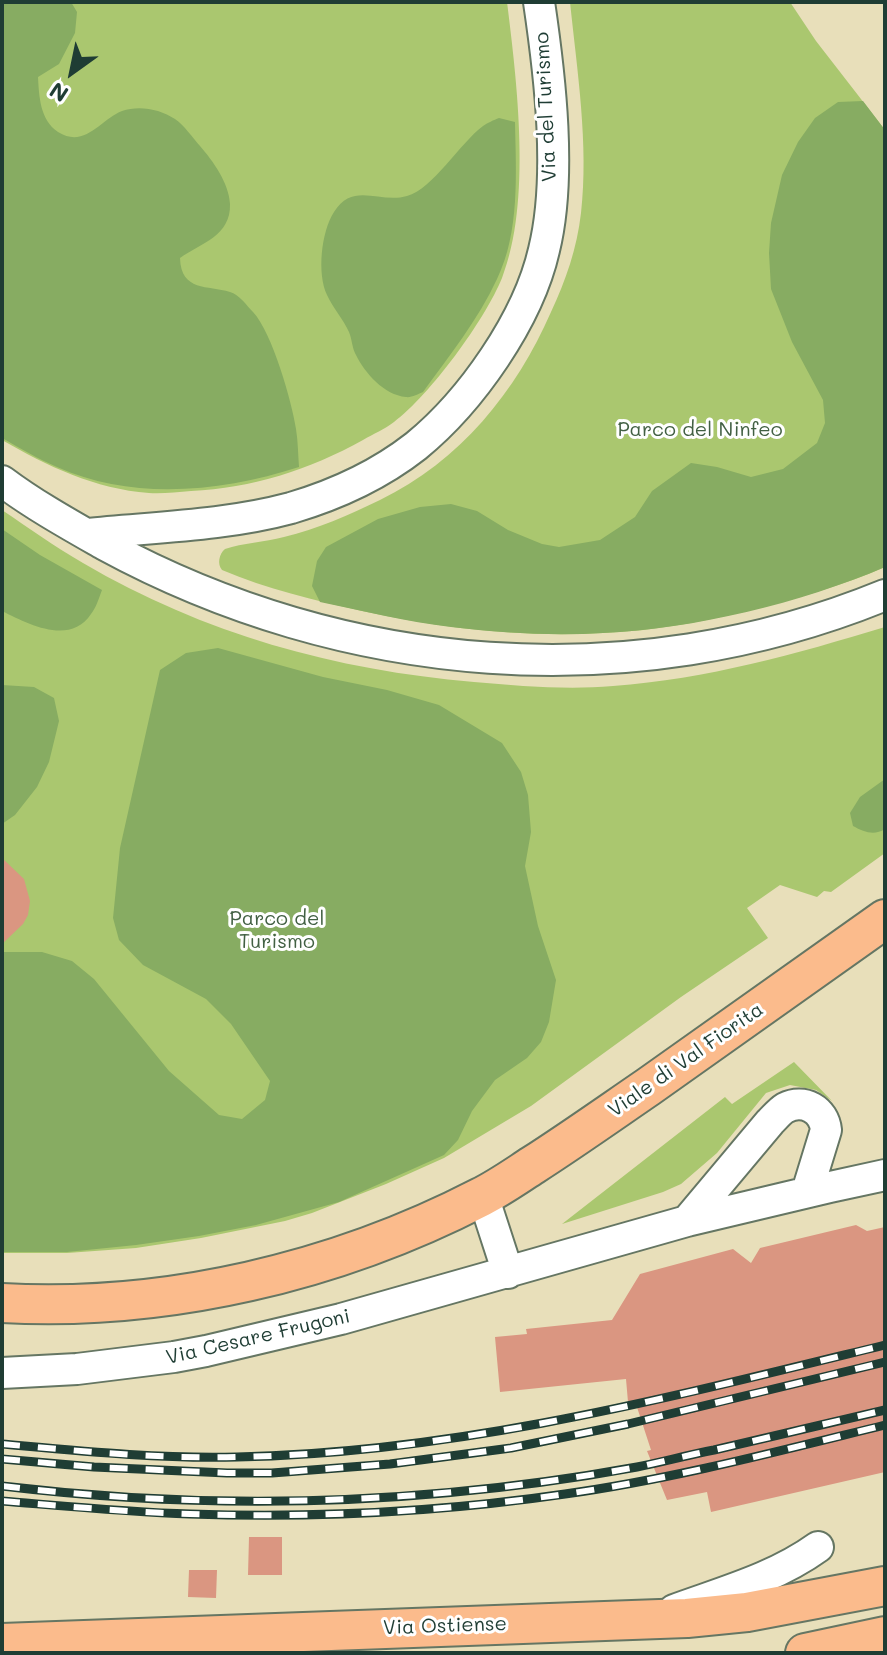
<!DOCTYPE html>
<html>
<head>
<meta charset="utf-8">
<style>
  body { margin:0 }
  #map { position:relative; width:887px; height:1655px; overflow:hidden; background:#e8dfba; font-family:Mali,sans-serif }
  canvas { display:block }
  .frame { position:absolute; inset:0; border:4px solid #1f3d34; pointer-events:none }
  .north { position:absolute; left:32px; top:32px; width:80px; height:80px; -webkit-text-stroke:6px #fff; paint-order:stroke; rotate:213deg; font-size:22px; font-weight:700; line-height:32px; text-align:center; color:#1f3d34 }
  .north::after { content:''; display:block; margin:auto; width:28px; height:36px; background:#1f3d34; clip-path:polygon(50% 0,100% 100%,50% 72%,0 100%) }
</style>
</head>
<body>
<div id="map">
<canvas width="887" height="1655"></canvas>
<div class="frame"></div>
<div class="north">N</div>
</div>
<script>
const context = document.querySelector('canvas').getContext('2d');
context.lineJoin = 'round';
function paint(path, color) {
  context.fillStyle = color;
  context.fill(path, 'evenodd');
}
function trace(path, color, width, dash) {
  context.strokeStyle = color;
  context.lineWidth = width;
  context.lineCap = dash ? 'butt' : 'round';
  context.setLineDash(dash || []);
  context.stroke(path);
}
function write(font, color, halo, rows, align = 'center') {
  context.font = font + ' Mali,sans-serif';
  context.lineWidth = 6;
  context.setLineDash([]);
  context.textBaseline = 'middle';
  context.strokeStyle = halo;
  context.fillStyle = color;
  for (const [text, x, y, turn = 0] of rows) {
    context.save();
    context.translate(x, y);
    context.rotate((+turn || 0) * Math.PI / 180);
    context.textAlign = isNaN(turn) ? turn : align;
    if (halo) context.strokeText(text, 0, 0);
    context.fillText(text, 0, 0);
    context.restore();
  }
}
const green = new Path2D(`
  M 2,2 L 507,2 C 517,82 532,202 502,278 C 485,320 430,395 394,422 C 385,429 373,434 363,440 C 309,470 252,488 191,491 C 177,492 162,494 149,493 C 95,489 47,466 2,440 Z
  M 570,2 L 790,2 L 816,41 L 885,130 L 885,567 C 846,584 805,596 764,607 C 711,620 657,631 603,633 C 522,638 440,628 362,611 C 314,600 267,589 222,570 C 217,564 219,554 225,549 C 243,543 264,542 284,537 C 317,529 349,515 380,500 C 460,461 516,392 551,312 C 566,280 577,248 581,213 C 589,145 577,70 570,2 Z
  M 2,510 C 29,528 55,547 83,563 C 204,634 335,670 474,682 C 520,686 567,690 613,686 C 707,679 796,654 885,627 L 885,853 L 831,892 L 824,891 L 817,897 L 780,885 L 747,908 L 768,938 L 681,997 L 531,1106 L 444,1158 L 386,1184 L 312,1213 L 285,1221 L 201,1238 L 136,1248 L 67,1253 L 2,1253 Z
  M 794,1062 L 832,1101 L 816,1090 L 790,1085 L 766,1093 L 717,1153 L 681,1184 L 663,1192 L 562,1224 L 725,1097 L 732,1104 Z`);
const forest = new Path2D(`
  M 2,2 L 71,2 L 77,12 L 75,33 L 59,64 L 38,77 C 39,96 40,120 58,132 C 85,149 101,119 122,111 C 139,105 160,109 175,119 C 184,125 192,137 200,146 C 213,161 229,183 230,204 C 231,236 201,243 180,258 C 181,292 208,285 230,292 C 239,294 247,306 253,312 C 272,332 292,402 296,429 C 298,441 298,454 299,467 C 221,492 133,501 57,467 C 38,459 20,448 2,438 Z
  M 863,101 L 885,130 L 885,567 C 801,603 694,629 603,633 C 553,636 501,633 451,627 C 407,622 364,611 320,602 L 312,586 L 317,561 L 326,547 L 378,519 L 420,507 L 451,504 L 477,511 L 508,530 L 542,544 L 559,547 L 600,540 L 635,517 L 652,491 L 691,463 L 717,467 L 751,477 L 783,469 L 817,443 L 825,423 L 823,400 L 792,342 L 771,289 L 769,253 L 771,223 L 782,175 L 798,142 L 815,118 L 838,102 Z
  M 499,118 L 515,122 C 516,173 520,232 497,279 C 478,320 449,356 423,392 C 418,394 411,398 406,397 C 384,395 365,373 356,355 C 352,348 352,339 349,332 C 343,319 333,308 327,295 C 317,274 321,232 334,212 C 353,181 380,204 407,196 C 433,189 460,143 483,126 C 487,123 494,120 499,118 Z
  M 2,529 L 40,555 L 102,590 C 99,598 96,608 91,614 C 70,646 28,624 2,611 Z
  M 218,648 L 323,677 L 387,690 L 439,705 L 502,743 L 521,772 L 528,795 L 531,832 L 525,866 L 538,926 L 556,980 L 549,1022 L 541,1042 L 527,1058 L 495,1080 L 472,1111 L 458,1140 L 444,1155 L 339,1202 L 256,1225 L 199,1236 L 136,1245 L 67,1252 L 2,1252 L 2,952 L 42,952 L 72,961 L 94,979 L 169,1071 L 219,1115 L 242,1119 L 265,1100 L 270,1081 L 231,1024 L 206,999 L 143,965 L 119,940 L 113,918 L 120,848 L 160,670 L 186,653 Z
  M 2,685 L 34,687 L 54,698 L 59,721 L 49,762 L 37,787 L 15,815 L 2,824 Z
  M 885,779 L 885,829 C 874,836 864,832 853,826 L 850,813 L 860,797 Z`);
const building = new Path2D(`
  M 2,858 L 24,879 L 30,901 L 28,915 L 23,924 L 2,944 Z
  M 856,1225 L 867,1231 L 885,1227 L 885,1472 L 711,1512 L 707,1492 L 667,1500 L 647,1451 L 651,1450 L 635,1401 L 628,1402 L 626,1379 L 500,1392 L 495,1337 L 527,1334 L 526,1329 L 612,1320 L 640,1274 L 733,1249 L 751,1263 L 760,1248 Z
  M 249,1537 L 282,1537 L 282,1575 L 248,1575 Z
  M 189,1570 L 217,1570 L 216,1598 L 188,1597 Z`);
const minor = new Path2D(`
  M 2,481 C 34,505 70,525 105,545 C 344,675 631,699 885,595
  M 86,534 C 155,527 224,526 291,508 C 335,495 379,475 416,446 C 471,401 528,320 544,250 C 562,177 550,76 539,2
  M 483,1196 L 508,1273
  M 687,1221 L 770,1122 C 775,1117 780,1111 785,1108 C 804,1098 824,1110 826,1130 L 807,1192
  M 2,1373 L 77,1369 L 174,1357 L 206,1351 L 341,1319 L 687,1221 L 830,1187 L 885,1175
  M 674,1610 C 723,1592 775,1578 818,1547`);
const major = new Path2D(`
  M 2,1303 C 166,1312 336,1272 481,1197 C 499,1188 516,1176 533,1165 C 572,1140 610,1113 648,1087 C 727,1031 806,975 885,919
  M 2,1643 L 687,1618 L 747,1612 L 885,1586
  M 805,1653 L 885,1636`);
const rail = new Path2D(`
  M 2,1444 C 80,1451 159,1459 237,1457 C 458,1453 672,1397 885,1345
  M 2,1459 L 94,1467 L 227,1473 L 272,1473 L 390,1464 L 511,1448 L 628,1424 L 885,1362
  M 2,1486 C 212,1511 428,1505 637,1467 C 662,1462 688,1455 714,1450 C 771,1437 828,1423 885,1410
  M 2,1501 C 64,1506 127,1512 190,1514 C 314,1518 442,1512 565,1494 C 673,1479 779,1451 885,1425`);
const streetNames = [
  ["Via del Turismo",546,107,-93],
  ["Viale di Val Fiorita",686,1060,-35],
  ["Via Cesare Frugoni",258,1337,-13],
  ["Via Ostiense",445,1626,-2]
];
const parkNames = [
  ["Parco del Ninfeo",700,430],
  ["Parco del",277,919],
  ["Turismo",277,942]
];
paint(green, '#aac76f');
paint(forest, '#87ac62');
paint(building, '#da9681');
trace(minor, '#657663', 34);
trace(major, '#657663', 42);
trace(minor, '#fff', 30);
trace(major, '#fbbb8c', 38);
trace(rail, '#1f3d34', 9);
trace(rail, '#fff', 6, [18]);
write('20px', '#1f3d34', '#fff', streetNames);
write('20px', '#426043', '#fff', parkNames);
</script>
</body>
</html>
